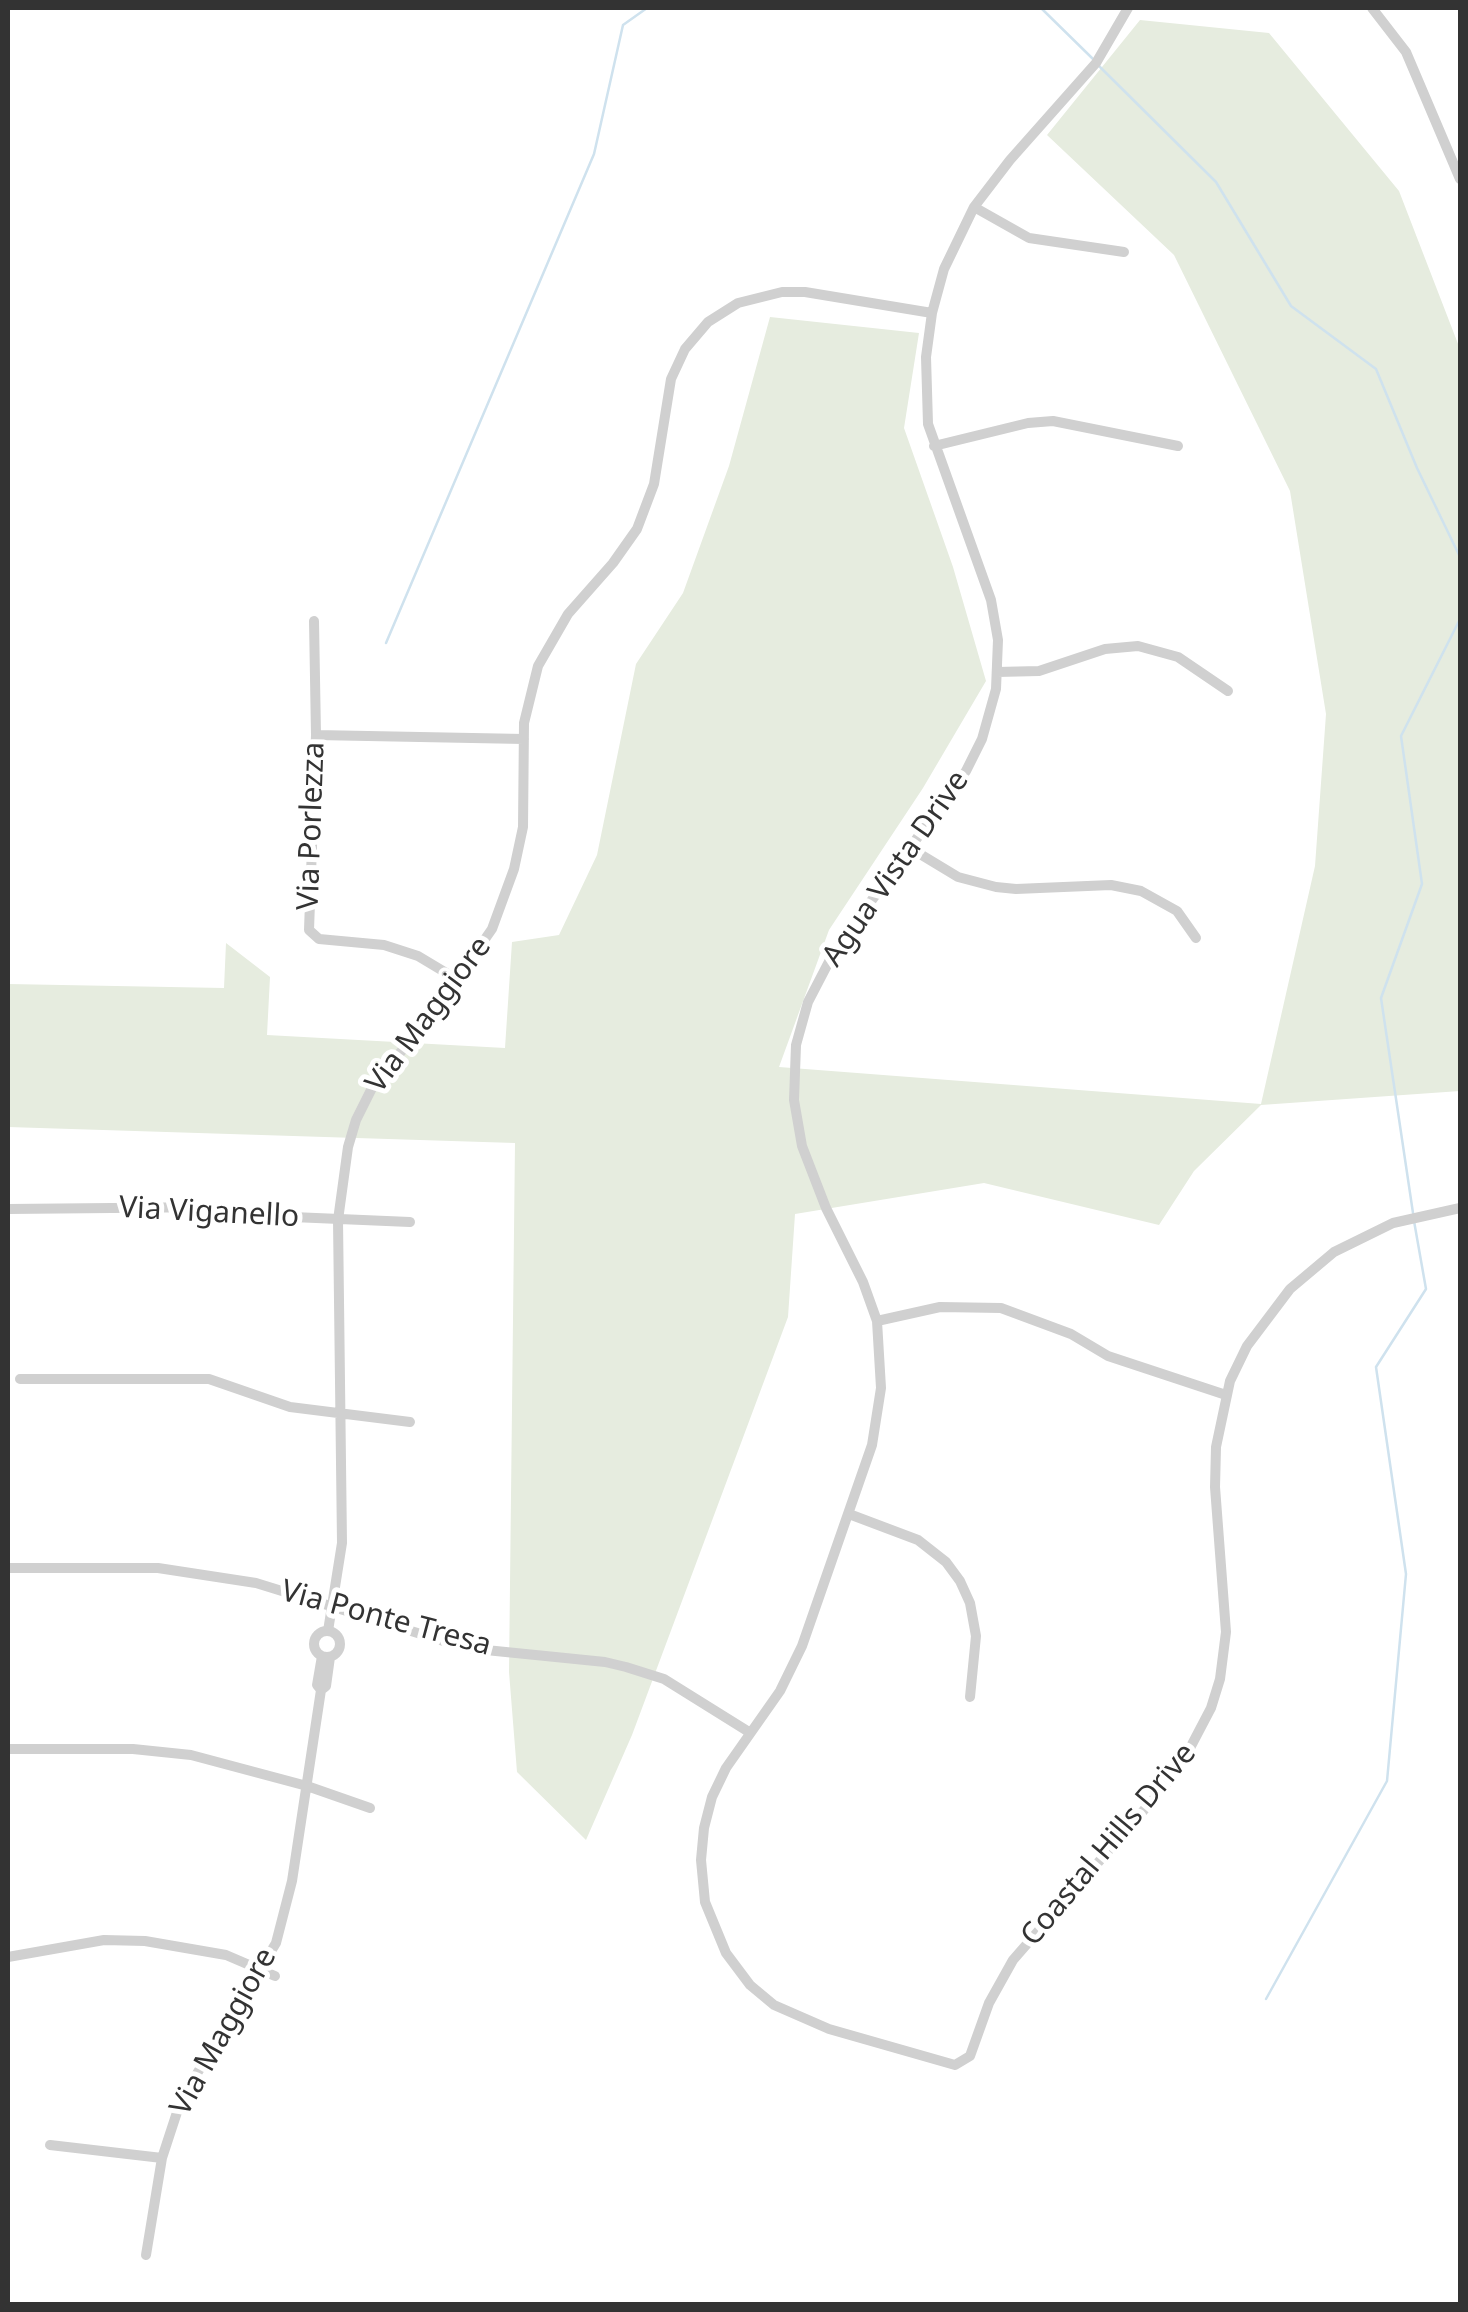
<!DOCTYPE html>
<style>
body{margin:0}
#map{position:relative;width:1468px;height:2312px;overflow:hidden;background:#fff;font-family:"Noto Sans",sans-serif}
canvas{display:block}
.frame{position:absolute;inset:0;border:10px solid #333;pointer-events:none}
</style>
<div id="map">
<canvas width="1468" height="2312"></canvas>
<div class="frame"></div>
</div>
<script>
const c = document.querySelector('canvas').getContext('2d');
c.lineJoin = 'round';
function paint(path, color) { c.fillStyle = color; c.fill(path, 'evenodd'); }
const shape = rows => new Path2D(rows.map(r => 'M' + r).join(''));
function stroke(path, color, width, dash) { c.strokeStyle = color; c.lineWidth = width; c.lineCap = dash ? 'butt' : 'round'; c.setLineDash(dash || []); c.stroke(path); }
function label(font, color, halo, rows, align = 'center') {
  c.font = font + ' "Noto Sans",sans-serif'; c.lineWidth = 10; c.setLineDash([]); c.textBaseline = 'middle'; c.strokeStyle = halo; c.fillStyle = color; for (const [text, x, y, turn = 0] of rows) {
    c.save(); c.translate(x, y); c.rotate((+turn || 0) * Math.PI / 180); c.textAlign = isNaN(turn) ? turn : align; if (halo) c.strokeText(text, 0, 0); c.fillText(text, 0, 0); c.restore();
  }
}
paint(shape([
 [1140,20,1269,33,1399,191,1460,349,1460,1091,1261,1105,1194,1171,1159,1225,984,1183,795,1214,788,1317,632,1735,586,1840,517,1772,509,1672,515,1143,8,1127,8,984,224,988,226,943,270,977,267,1035,505,1048,512,942,559,935,597,855,636,664,683,593,729,466,770,317,919,333,904,428,953,567,986,681,923,788,829,930,779,1067,1261,1104,1315,866,1326,714,1290,491,1174,255,1047,135]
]), '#e6ecdf');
stroke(shape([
 [1041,8,1093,59],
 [1098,65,1216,182,1291,306,1376,369,1417,468,1460,557],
 [386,643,594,154,623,25,647,8],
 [1413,1213,1381,998,1422,884,1401,736,1460,619],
 [1266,1999,1387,1781,1406,1574,1376,1367,1426,1289,1414,1221]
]), '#cfe2ee', 2.5);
stroke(shape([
 [1128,8,1096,63,1010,160,974,207,944,269,932,313,926,357,928,424,991,600,998,640,996,689,982,739,966,771,834,952,808,1002,796,1045,794,1100,802,1146,826,1208,863,1282,877,1321,881,1388,872,1445,802,1646,780,1691,726,1768,712,1797,704,1828,701,1860,705,1902,726,1953,750,1985,774,2005,829,2029,955,2065,970,2056,989,2003,1013,1960,1178,1771,1211,1708,1220,1679,1226,1632,1215,1487,1216,1447,1230,1381,1247,1346,1290,1289,1334,1252,1393,1223,1460,1208],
 [1372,8,1406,52,1460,179],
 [974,207,1029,238,1124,252],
 [934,446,1028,423,1053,421,1178,446],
 [314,621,316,735,309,930,319,939,384,945,418,956,458,980],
 [997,672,1039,671,1105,649,1138,646,1178,657,1228,691],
 [316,735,524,739],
 [910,848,958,877,996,887,1016,889,1111,885,1141,891,1177,911,1196,938],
 [8,1209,216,1207,269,1216,410,1222],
 [877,1321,940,1307,1001,1308,1071,1334,1108,1356,1226,1395],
 [20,1379,209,1379,290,1407,410,1422],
 [849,1514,918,1540,946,1562,960,1581,970,1603,976,1636,970,1697],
 [8,1568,158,1568,256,1583,466,1648,605,1662,626,1667,664,1679,749,1732],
 '314 1644a13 13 0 1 1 26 0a13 13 0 1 1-26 0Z',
 [328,1631,342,1543,338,1220,348,1147,356,1120,375,1082,430,1018,492,929,514,869,523,827,524,723,538,666,568,614,613,563,637,529,654,484,671,379,685,349,708,322,738,303,782,292,805,292,932,313],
 [322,1656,317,1685,321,1690,326,1686,330,1657],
 [8,1749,133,1749,191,1755,307,1786,370,1808],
 [8,1957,104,1940,145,1941,226,1955,275,1976],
 [50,2145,162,2158],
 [146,2255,162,2158,181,2100,276,1943,292,1881,321,1690]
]), '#d0d0d0', 10);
label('30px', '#333', '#fff', [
 ["Via Porlezza",312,826,-88],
 ["Agua Vista Drive",896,869,-55],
 ["Via Maggiore",429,1015,-53],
 ["Via Viganello",209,1213,3],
 ["Via Ponte Tresa",386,1619,15],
 ["Coastal Hills Drive",1109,1845,-50],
 ["Via Maggiore",224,2032,-61]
]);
</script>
